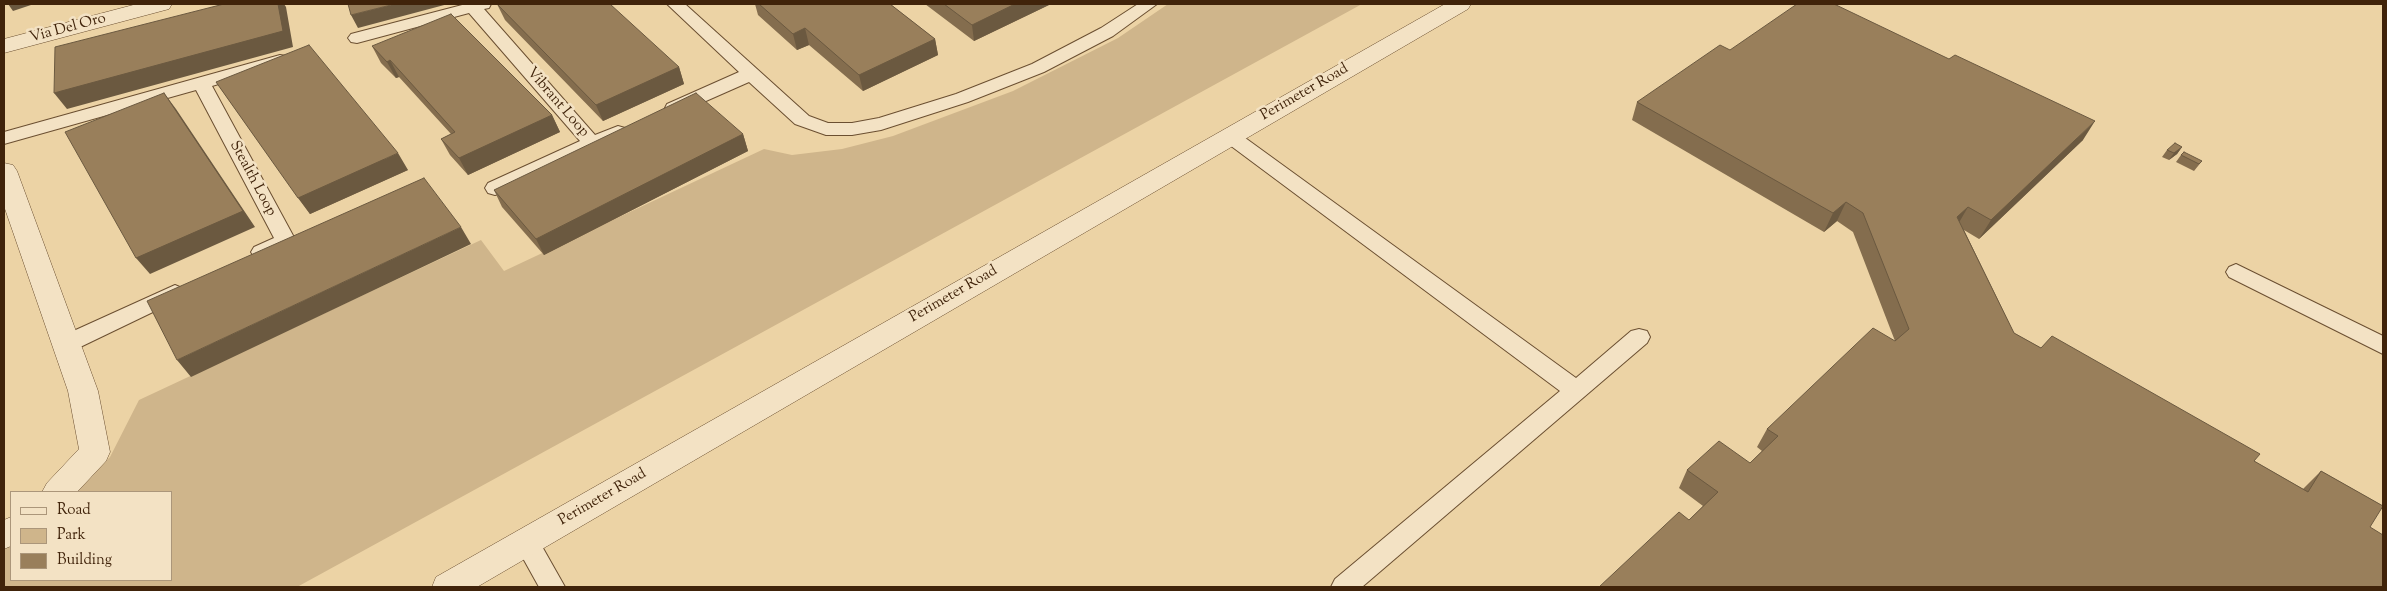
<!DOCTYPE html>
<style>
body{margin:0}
#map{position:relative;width:2387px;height:591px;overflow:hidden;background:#ecd3a5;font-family:"Sorts Mill Goudy",serif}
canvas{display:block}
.frame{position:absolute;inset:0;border:5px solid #40230a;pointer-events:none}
.legend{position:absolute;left:10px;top:491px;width:162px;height:90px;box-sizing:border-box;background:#f3e2c4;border:1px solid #ab967a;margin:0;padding:6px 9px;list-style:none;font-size:15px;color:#40230a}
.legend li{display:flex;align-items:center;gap:10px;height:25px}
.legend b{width:25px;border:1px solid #ab967a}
</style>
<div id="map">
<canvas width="2387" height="591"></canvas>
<div class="frame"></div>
<ul class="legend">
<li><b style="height:6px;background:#f3e2c4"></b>Road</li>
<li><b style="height:14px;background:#cfb58b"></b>Park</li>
<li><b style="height:14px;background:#997f5b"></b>Building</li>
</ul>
</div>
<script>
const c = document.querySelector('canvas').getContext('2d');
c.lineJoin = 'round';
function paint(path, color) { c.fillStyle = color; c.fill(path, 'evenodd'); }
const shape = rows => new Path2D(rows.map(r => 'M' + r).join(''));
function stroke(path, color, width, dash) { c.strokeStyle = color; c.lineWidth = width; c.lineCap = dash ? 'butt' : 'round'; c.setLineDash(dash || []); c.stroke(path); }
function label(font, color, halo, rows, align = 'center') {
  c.font = font + ' "Sorts Mill Goudy",serif'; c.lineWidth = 5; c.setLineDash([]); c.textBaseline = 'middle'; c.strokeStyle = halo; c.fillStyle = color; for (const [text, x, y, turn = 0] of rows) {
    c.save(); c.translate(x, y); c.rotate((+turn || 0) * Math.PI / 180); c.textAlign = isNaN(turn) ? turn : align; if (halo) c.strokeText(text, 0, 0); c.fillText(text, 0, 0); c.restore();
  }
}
paint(shape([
 [1168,4,1362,4,297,587,4,587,4,550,11,545,11,580,171,580,171,492,76,492,110,457,139,400,481,240,504,271,764,149,792,155,842,149,893,136,1013,91,1118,38]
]), '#cfb58b');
const service = shape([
 [466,4,491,4,489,8,484,9,595,135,618,126,625,128,627,132,625,136,502,193,495,195,488,193,485,188,488,183,580,141,469,13,357,43,351,42,348,38,351,34,466,4],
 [667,4,685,4,809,116,828,123,852,123,879,118,956,94,1032,64,1101,28,1138,4,1157,4,1113,36,1044,72,968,102,881,130,852,135,826,135,795,124,749,82,681,112,674,114,667,112,665,108,667,104,739,72,667,4],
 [280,55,286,56,289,60,286,64,212,86,296,241,293,246,268,257,261,259,254,257,251,252,254,247,274,238,196,90,4,144,4,132,280,55],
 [1230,130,1237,132,1576,378,1631,331,1639,329,1647,331,1650,337,1647,343,1362,587,1331,587,1335,579,1560,391,1223,140,1221,136,1223,132,1230,130],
 [2236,264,2383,336,2383,354,2229,277,2226,272,2229,267,2236,264],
 [175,285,182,288,186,293,182,298,74,350,66,352,58,350,55,344,58,338,175,285],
 [526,531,535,534,565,587,539,587,514,542,517,534,526,531]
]);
const minor = shape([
 [137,4,172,4,169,9,4,53,4,39,137,4],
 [4,163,13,165,17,171,98,391,110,452,106,461,77,492,42,492,47,483,79,449,68,391,4,206,4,163],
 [11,517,11,546,4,549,4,520,11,517]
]);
const tertiary = shape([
 [1445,4,1471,4,1468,9,477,587,432,587,436,577,1445,4]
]);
stroke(service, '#6b4f31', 2);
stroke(minor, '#6b4f31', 1);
stroke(tertiary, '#6b4f31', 1);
paint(service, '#f3e2c4');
paint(minor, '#f3e2c4');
paint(tertiary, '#f3e2c4');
paint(shape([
 [497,4,679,67,684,84,603,121,505,20],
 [755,4,890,4,935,39,938,55,863,91,809,45,797,50,758,15],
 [925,4,1051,4,974,41],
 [372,46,552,115,560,132,468,175,450,155,441,139,451,134,399,77,396,78,381,63],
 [1730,50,2083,140,1979,239,1964,230,2014,333,2041,348,2254,461,2303,489,2321,471,2383,506,1689,520,1703,506,1679,488,1687,470,1750,463,1762,451,1757,447,1767,429,1895,341,1853,232,1837,221,1824,232,1632,120,1637,102],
 [216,82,408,170,310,214],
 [743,134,748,151,544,255,502,207,494,190],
 [2182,147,2177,154,2169,160,2162,157,2167,150],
 [2181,155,2202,161,2194,171,2176,162]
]), '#846d4e');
paint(shape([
 [8,4,34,4,13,11],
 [278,4,284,4,286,7,293,47,67,109,54,93],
 [395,4,448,4,358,28,351,15],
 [1015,4,1051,4,974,41,972,25],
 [805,28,809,45,797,50,793,34],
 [935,39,938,55,863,91,859,75],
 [390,60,399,77,396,78,387,62],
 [679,67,684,84,603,121,596,105],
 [164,93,176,109,255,227,150,274,136,258],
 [552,115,560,132,468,175,459,158],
 [2095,121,2083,140,1979,239,1991,220],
 [743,134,748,151,544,255,536,239],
 [2182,147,2177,154,2169,160,2174,153],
 [398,153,408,170,310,214,298,198],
 [1846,202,1837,221,1824,232,1833,213],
 [1968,207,1957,226,1957,217],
 [461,227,471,244,191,377,177,360]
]), '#6b5940');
const building = shape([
 [224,4,278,4,283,31,54,93,55,47,224,4],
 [348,4,395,4,351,15,348,4],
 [497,4,610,4,679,67,596,105,497,4],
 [759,4,890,4,935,39,859,75,805,28,793,34,759,4],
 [944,4,1015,4,972,25,944,4],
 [1797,4,1834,4,1949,59,1955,55,2095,121,1991,220,1968,207,1957,217,2014,333,2041,348,2052,336,2260,454,2254,461,2308,492,2321,471,2383,506,2370,527,2383,535,2383,587,1599,587,1679,512,1689,520,1718,492,1687,470,1719,441,1750,463,1778,436,1767,429,1873,328,1895,341,1909,329,1863,213,1846,202,1833,213,1637,102,1720,45,1730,50,1797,4],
 [451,14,552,115,459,158,441,139,455,132,390,60,387,62,372,46,451,14],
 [309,45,398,153,298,198,216,82,309,45],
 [164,93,243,211,136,258,65,132,164,93],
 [696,93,743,134,536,239,494,190,696,93],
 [2175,143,2182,147,2174,153,2167,150,2175,143],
 [2184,152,2202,161,2199,164,2181,155,2184,152],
 [424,178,461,227,177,360,147,301,424,178]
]);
paint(building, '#997f5b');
stroke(building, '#6b5940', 1);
label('15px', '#40230a', '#f3e2c4', [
 ["Via Del Oro",68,29,-15],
 ["Perimeter Road",1305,93,-30],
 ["Vibrant Loop",557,103,49],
 ["Stealth Loop",252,179,62],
 ["Perimeter Road",954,295,-30],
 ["Perimeter Road",603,498,-30]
]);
</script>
